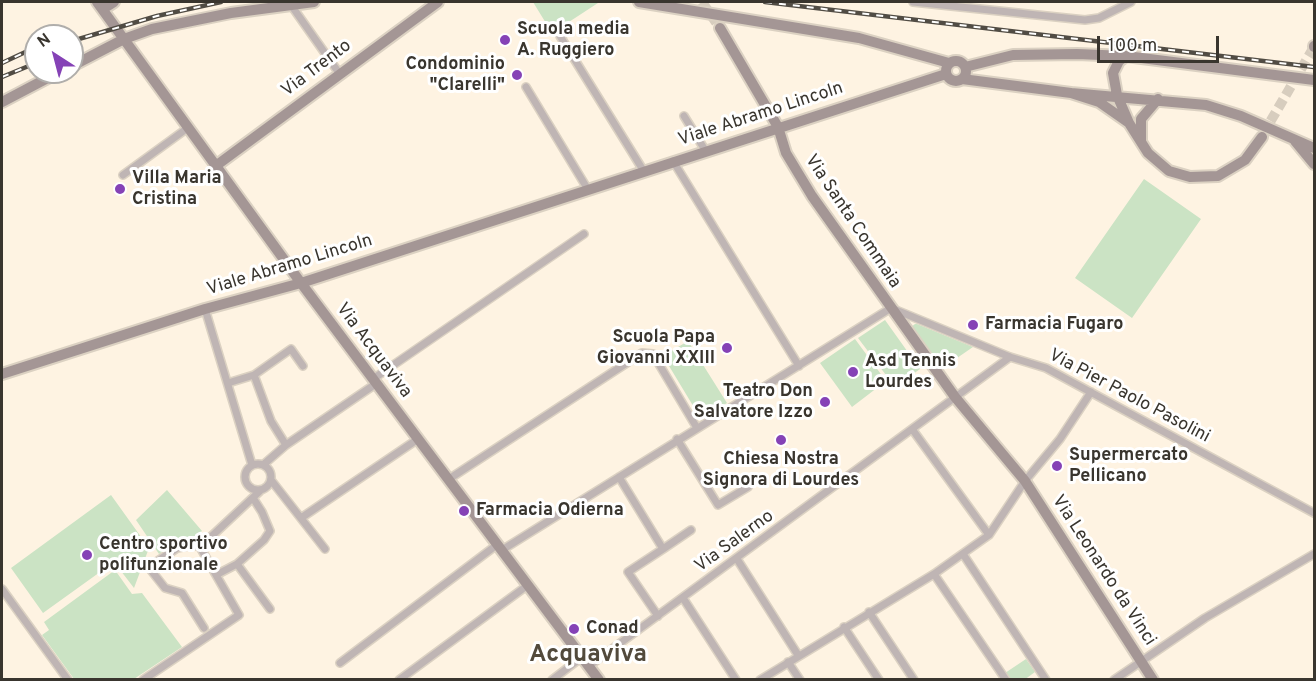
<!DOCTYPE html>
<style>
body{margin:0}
#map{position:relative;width:1316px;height:681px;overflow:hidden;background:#fef3e2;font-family:Overpass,sans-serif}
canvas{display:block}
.frame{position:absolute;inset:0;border:3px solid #39352e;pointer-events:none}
.north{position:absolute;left:24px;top:24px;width:60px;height:60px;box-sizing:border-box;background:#fff;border:2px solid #b0aeab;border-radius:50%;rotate:324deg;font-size:16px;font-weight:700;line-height:24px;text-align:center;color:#39352e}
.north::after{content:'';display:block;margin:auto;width:21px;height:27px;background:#8542b6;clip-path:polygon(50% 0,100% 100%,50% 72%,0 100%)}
.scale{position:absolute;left:1097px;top:36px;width:122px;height:27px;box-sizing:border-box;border:3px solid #39352e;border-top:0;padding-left:8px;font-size:18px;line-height:21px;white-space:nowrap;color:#39352e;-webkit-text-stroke:4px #fff;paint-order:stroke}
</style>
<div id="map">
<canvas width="1316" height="681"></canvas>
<div class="frame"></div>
<div class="north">N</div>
<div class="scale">100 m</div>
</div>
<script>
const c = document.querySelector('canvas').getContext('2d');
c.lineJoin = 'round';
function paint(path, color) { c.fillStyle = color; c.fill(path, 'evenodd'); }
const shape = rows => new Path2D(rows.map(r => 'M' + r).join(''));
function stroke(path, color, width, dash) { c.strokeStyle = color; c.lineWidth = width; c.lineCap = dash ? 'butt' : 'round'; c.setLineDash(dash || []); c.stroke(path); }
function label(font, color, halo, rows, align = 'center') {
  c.font = font + ' Overpass,sans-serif'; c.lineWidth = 6; c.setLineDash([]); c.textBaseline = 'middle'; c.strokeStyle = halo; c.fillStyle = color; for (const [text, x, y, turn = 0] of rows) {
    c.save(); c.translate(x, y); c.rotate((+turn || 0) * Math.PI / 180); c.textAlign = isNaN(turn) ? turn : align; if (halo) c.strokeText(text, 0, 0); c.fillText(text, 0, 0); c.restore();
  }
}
paint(shape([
 [533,2,550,2,598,3,552,33],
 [1144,179,1201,219,1132,318,1075,278],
 [885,320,920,369,895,387,858,338],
 [915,324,917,324,973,347,941,369,911,327],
 [855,339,886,381,852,407,820,363],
 [688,341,727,403,701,419,663,356],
 [167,490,202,531,190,540,177,541,159,554,136,520],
 [111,495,149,548,134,588,114,562,43,613,11,568],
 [115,570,132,594,142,593,182,647,134,679,74,679,42,635,49,630,44,622],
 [1026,659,1035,672,1024,680,1009,679,1005,673]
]), '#cbe3c4');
stroke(shape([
 [702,2,720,28],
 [1263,134,1314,47]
]), '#d7cdbe', 10, [10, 5]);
const street = shape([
 [913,2,1085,20,1099,18,1131,2],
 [291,5,339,73],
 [569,30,560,36,643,170],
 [526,87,587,188],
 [684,116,705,150],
 [673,161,799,366],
 [123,175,189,127],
 [205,309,252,465],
 [254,375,291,349,303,366],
 [373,379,584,234],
 [228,383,254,375,271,421,286,445],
 [912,429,989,535],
 [677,439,718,505,748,487],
 '245 477a13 13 0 1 1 26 0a13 13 0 1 1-26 0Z',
 [263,465,286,445,377,383],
 [619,477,663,549,628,572,658,616],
 [449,479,642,353,653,354,697,428],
 [271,480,325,549],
 [301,518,418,439],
 [200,547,193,545,177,548,152,565,150,569,165,588,182,593,204,628],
 [663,549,691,530],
 [502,550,891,308,1010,357,1046,368,1314,513],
 [963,554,1046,680],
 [737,559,798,655],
 [237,564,264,540,270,531,262,512,253,498],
 [934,574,1006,680],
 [216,575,237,564,270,609],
 [2,589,68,680],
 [683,598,736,680],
 [869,612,914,680],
 [844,627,879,680],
 [788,662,800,680],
 [340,663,498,544],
 [589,666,1010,357],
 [143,680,239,615,200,547,260,491],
 [399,680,528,585],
 [552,680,582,657],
 [760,680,934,574,989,535,1025,481,1060,439,1091,392],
 [1114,680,1205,618,1314,554]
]);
const secondary = shape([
 [97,2,301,283,599,680],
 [639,2,859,38,949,63],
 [103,9,114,2],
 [720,28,778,127,786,153,812,196,955,397,1025,481,1153,680],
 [1314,47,1314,46],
 [1126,56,1119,61,1113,73,1117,95,1129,123,1148,153,1169,171,1190,177,1218,176,1245,160,1262,137],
 '946 71a10 10 0 1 1 20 0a10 10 0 1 1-20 0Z',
 [72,66,124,39,152,29,231,13,314,2],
 [965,67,1013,55,1077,54,1126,56,1314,80],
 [962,79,1071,93,1099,102,1129,123],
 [1071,93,1206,105,1241,116,1314,148],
 [2,102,59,72],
 [1141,140,1141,119,1158,99],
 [1295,141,1314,164],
 [217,165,438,2],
 [2,374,205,309,301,283,946,74]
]);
stroke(street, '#dbd1c2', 10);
stroke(secondary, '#dbd1c2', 14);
stroke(street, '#bfb5b4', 7);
stroke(secondary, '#a49695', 10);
const rail = shape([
 [765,2,1314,67],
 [72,41,157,16,221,2],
 [2,63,36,47],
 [2,77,36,63]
]);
stroke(rail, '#514c44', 4.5);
stroke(rail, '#fff', 2, [7]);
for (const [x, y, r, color] of [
 [505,40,6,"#8542b6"],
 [517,75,6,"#8542b6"],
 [120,189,6,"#8542b6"],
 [973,325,6,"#8542b6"],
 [727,348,6,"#8542b6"],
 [853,372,6,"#8542b6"],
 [825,402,6,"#8542b6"],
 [781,440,6,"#8542b6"],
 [1057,466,6,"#8542b6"],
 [464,511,6,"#8542b6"],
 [87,555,6,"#8542b6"],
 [574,629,6,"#8542b6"]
]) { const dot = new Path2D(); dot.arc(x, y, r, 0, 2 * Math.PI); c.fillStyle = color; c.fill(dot); stroke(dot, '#fff', 2); }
label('bold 18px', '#39352e', '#fff', [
 ["Scuola media",517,30],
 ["A. Ruggiero",517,51],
 ["Condominio",505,65,"right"],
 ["\"Clarelli\"",505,86,"right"],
 ["Villa Maria",132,179],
 ["Cristina",132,200],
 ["Farmacia Fugaro",985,325],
 ["Scuola Papa",715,338,"right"],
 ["Giovanni XXIII",715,359,"right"],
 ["Asd Tennis",865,362],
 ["Lourdes",865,383],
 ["Teatro Don",813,392,"right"],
 ["Salvatore Izzo",813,413,"right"],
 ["Supermercato",1069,456],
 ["Pellicano",1069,477],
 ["Chiesa Nostra",781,460,"center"],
 ["Signora di Lourdes",781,481,"center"],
 ["Farmacia Odierna",476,511],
 ["Centro sportivo",99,545],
 ["polifunzionale",99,566],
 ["Conad",586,629]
], 'left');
label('18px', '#39352e', '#fff', [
 ["Via Trento",317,69,-37],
 ["Viale Abramo Lincoln",761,115,-18],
 ["Via Santa Commaia",852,222,56],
 ["Viale Abramo Lincoln",290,266,-17],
 ["Via Acquaviva",373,351,53],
 ["Via Pier Paolo Pasolini",1129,397,28],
 ["Via Salerno",735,542,-36],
 ["Via Leonardo da Vinci",1103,571,57]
]);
label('bold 24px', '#524a3c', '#fff', [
 ["Acquaviva",588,656]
]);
</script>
